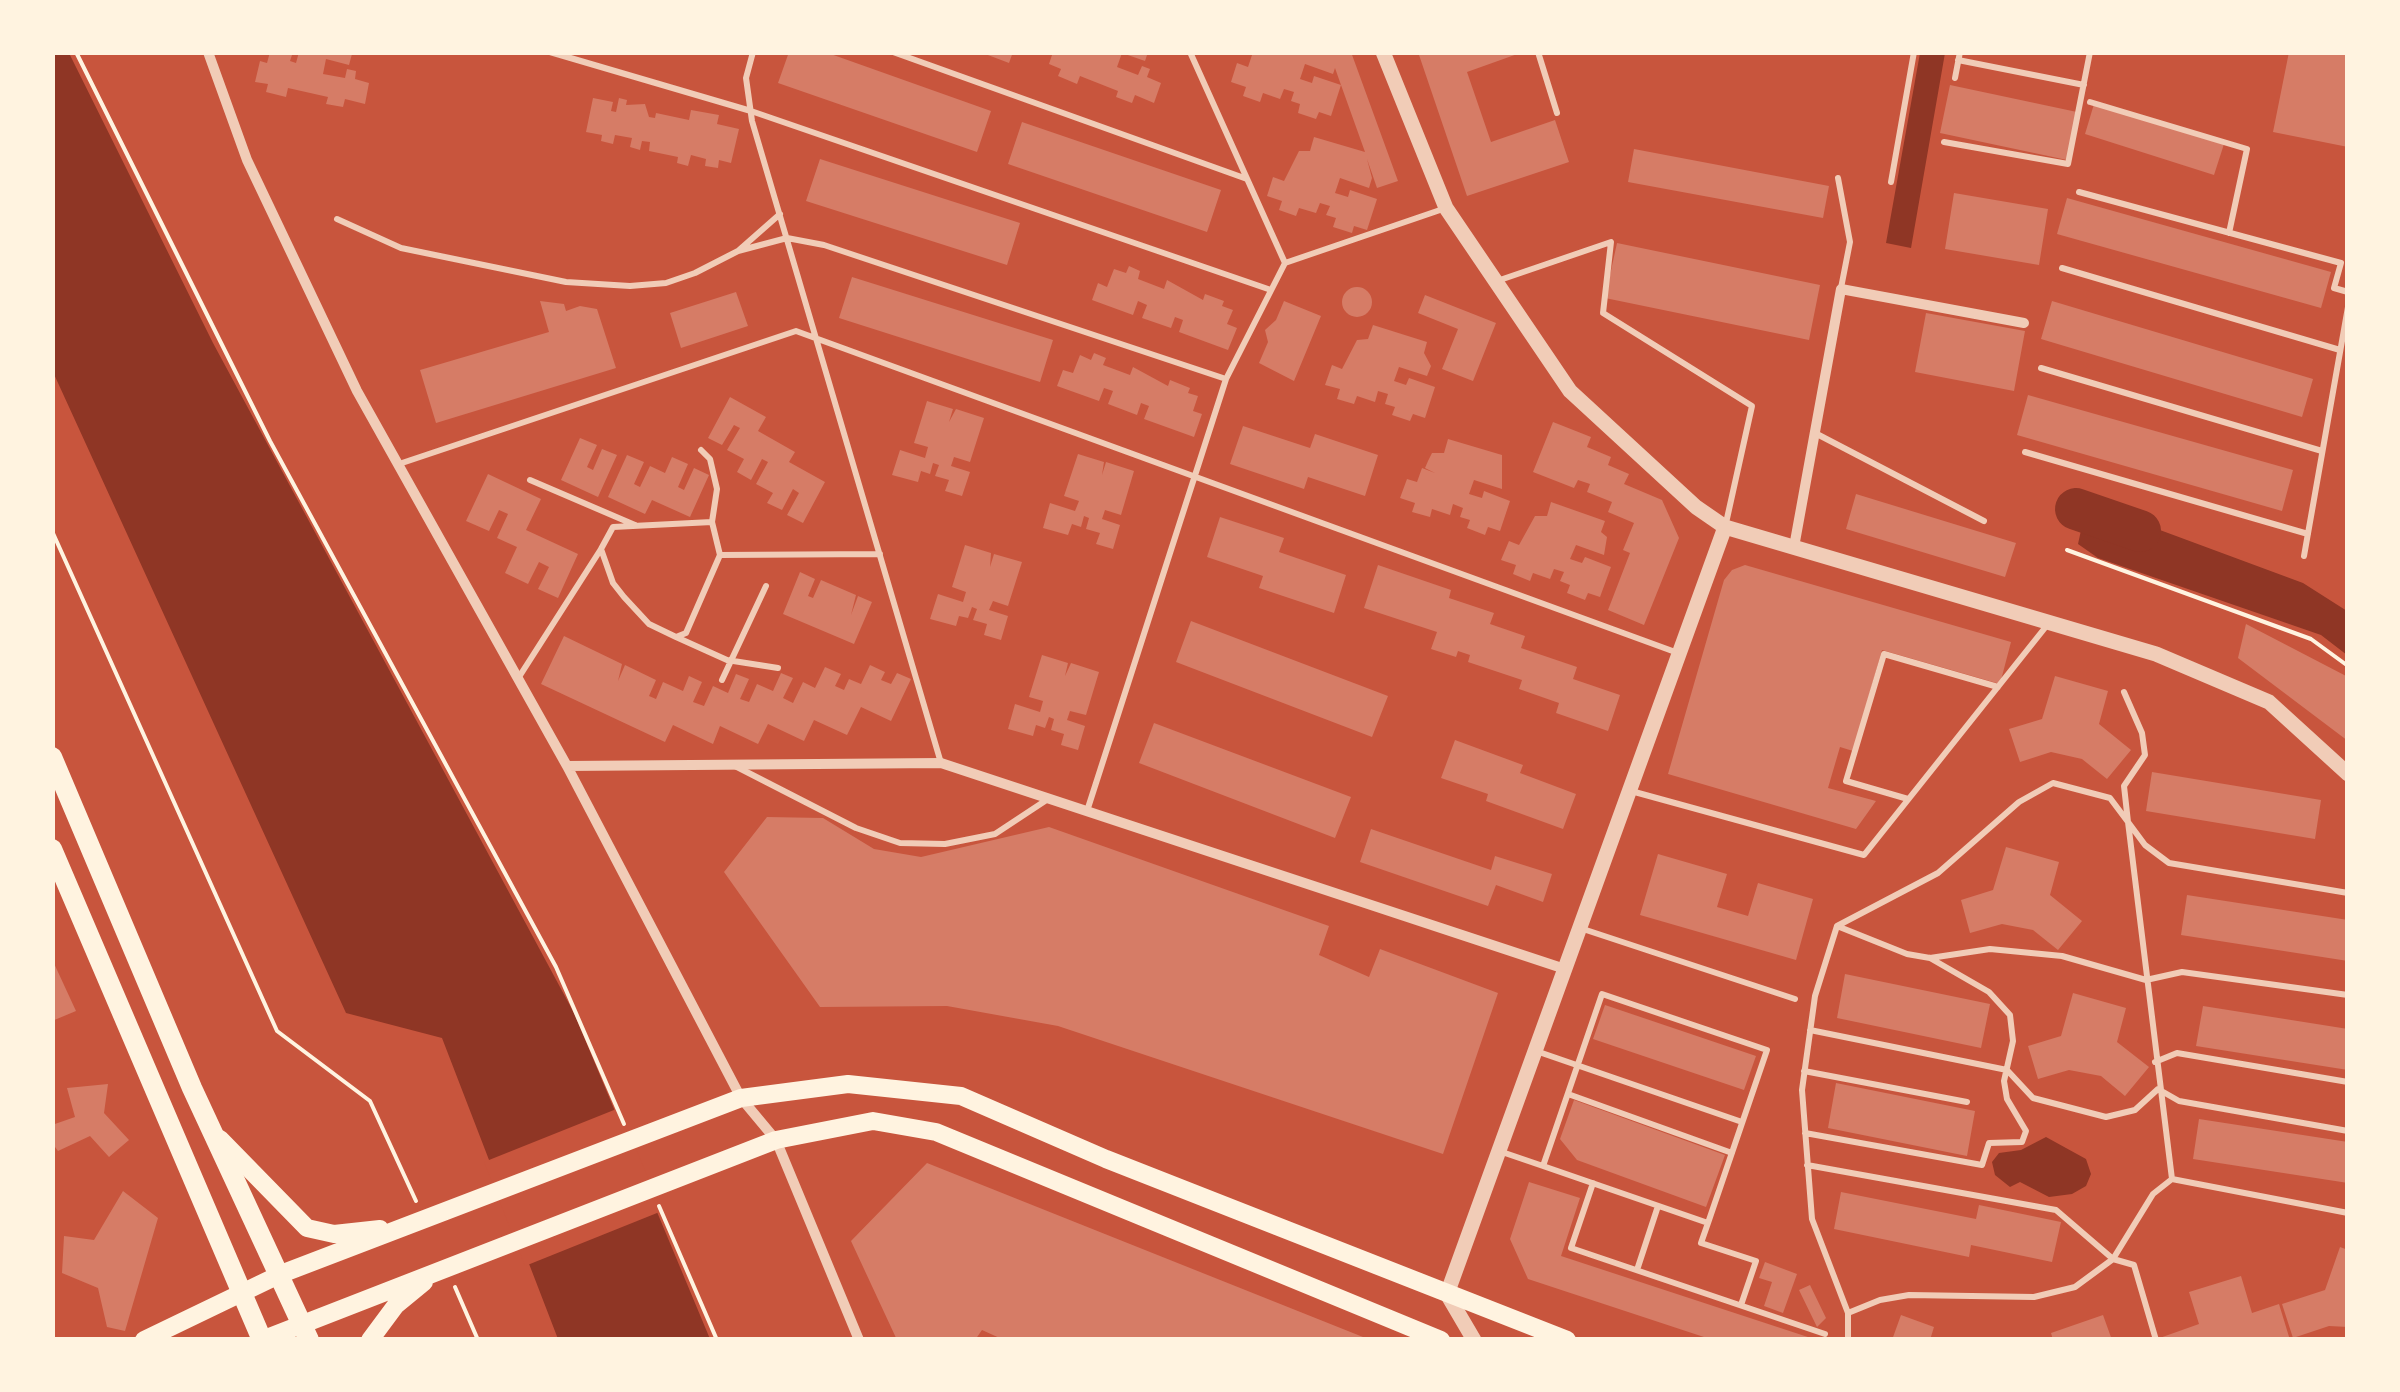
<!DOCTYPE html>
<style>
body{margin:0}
#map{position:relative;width:2400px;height:1392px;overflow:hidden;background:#c8553d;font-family:Barlow,sans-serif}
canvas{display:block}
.frame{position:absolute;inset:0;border:55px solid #fff3e0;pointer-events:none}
</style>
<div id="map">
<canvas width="2400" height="1392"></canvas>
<div class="frame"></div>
</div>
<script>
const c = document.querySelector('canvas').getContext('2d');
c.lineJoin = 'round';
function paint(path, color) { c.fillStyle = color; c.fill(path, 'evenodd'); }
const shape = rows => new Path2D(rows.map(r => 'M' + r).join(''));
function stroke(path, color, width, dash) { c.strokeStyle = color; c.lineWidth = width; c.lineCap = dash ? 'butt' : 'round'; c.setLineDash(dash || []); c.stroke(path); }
paint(shape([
 [52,53,69,53,213,343,574,1013,710,1339,558,1339,442,1038,346,1013,53,372],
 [1920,53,1945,53,1911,248,1886,243],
 [2087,503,2303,583,2347,611,2347,655,2321,635,2098,558,2078,544],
 [2046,1137,2086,1159,2091,1174,2086,1186,2072,1194,2049,1197,2020,1182,2010,1187,1995,1175,1992,1162,1999,1153,2021,1150]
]), '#8f3625');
paint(shape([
 [619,1108,662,1211,525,1266,484,1162]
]), '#c8553d');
stroke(shape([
 [2076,509,2140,531]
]), '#8f3625', 42);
paint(shape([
 [270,52,292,55,290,61,296,63,299,52,352,54,349,65,326,59,323,74,345,78,347,69,356,71,355,79,369,83,365,104,345,99,343,107,326,104,328,97,288,88,286,97,266,92,268,84,255,82,260,61,267,63],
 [789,52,825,52,991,111,977,152,778,83],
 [980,52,1013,52,1009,63],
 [1053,52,1148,52,1145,61,1122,53,1117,67,1138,75,1142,66,1150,69,1147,77,1161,83,1154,103,1135,95,1132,103,1116,97,1118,91,1080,76,1077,84,1058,76,1061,69,1049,64],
 [1253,52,1351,52,1398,181,1377,188,1367,159,1372,178,1369,188,1340,178,1335,193,1348,197,1350,190,1377,199,1367,230,1354,226,1352,233,1333,227,1336,218,1326,215,1330,206,1320,203,1316,213,1299,208,1296,216,1279,210,1282,201,1267,196,1273,177,1284,181,1299,151,1310,151,1314,137,1365,152,1341,85,1331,116,1319,112,1316,119,1298,113,1300,104,1291,101,1294,92,1284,89,1280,99,1263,93,1260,102,1243,96,1246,87,1231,82,1237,63,1248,67],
 [1305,64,1333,74,1335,68,1341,85,1314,76,1312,83,1300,79],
 [1418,52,1523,52,1467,72,1491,142,1555,120,1569,162,1467,196],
 [2289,52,2348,52,2348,147,2273,132],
 [1950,85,2077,112,2067,160,1940,133],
 [593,98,613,102,611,111,616,112,619,98,627,100,626,105,645,104,649,117,655,118,656,113,689,120,691,110,719,115,717,124,739,129,731,163,719,160,718,168,705,166,706,159,691,155,688,166,677,163,678,157,649,151,650,142,642,141,640,150,630,147,632,138,615,135,613,144,601,141,602,135,586,132],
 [2094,104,2224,144,2214,175,2085,134],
 [1022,122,1221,190,1207,232,1008,164],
 [1634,149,1829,186,1823,218,1628,182],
 [820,159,1020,223,1007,265,806,201],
 [1954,193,2048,209,2039,265,1945,249],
 [2067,198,2331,272,2321,308,2057,234],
 [1617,243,1820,285,1809,340,1605,298],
 [1129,266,1140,271,1138,279,1164,289,1167,280,1203,300,1205,294,1224,301,1222,306,1233,310,1227,324,1237,328,1228,350,1179,332,1183,320,1175,317,1171,328,1142,318,1147,305,1138,301,1133,315,1092,300,1098,283,1107,287,1114,269,1126,273],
 [852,277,1053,340,1040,382,839,318],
 '1342 302a15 15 0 1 1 30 0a15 15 0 1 1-30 0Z',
 [736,292,748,326,681,348,670,313],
 [1425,295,1496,323,1473,381,1442,369,1458,329,1418,313],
 [540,301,564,304,566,311,580,306,597,309,616,368,436,423,420,370,549,332],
 [1284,301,1321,316,1294,381,1259,363,1268,342,1265,330,1276,320],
 [2052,301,2313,379,2302,417,2041,339],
 [1926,313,2025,331,2014,391,1915,372],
 [1373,325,1427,342,1424,353,1431,366,1427,376,1399,367,1394,381,1406,385,1409,378,1435,387,1425,418,1413,414,1410,421,1392,415,1395,407,1385,404,1388,394,1378,391,1375,402,1357,396,1354,404,1337,399,1340,389,1325,385,1332,365,1342,369,1357,340,1368,339],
 [1094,353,1106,358,1103,365,1130,375,1133,367,1168,386,1170,380,1190,388,1188,393,1198,396,1193,411,1202,414,1194,437,1144,419,1149,406,1141,403,1137,415,1108,404,1113,391,1104,388,1099,401,1057,386,1063,370,1073,373,1080,355,1091,360],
 [2028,395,2293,470,2282,511,2017,435],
 [730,397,766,417,758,431,795,452,789,462,825,482,803,523,787,515,799,493,793,489,782,510,767,503,773,493,756,484,768,462,762,459,751,480,737,472,744,459,727,450,740,428,734,425,722,445,708,438],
 [927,401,953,409,949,422,956,409,984,418,970,462,954,457,951,466,970,472,962,496,945,491,949,480,935,476,939,465,933,463,930,474,921,471,918,482,892,475,900,450,925,458,928,447,914,443],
 [1553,422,1591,437,1587,447,1611,457,1608,465,1629,474,1624,484,1662,500,1679,538,1644,625,1608,610,1630,553,1623,550,1634,523,1608,512,1612,502,1587,492,1590,484,1578,480,1574,488,1533,472],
 [1243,426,1310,448,1315,434,1378,455,1365,496,1308,477,1304,489,1230,464],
 [580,438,597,445,587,467,593,470,602,449,617,455,598,497,561,480],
 [1448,439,1502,455,1502,489,1474,480,1469,494,1482,498,1484,491,1510,501,1500,531,1488,527,1485,535,1467,528,1470,520,1460,517,1463,508,1453,504,1450,515,1432,509,1430,517,1412,512,1415,503,1400,498,1407,479,1417,482,1422,468,1435,473,1425,468,1428,461,1432,453,1444,453],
 [1078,454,1104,462,1102,475,1106,462,1134,471,1121,515,1105,510,1102,519,1120,525,1113,549,1096,544,1100,533,1086,529,1089,518,1084,516,1081,527,1072,524,1068,535,1043,528,1050,503,1075,511,1079,501,1064,496],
 [627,455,644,462,634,484,640,487,650,466,665,473,672,457,688,464,678,487,684,490,694,468,709,475,690,517,652,500,645,514,608,497],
 [488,474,541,499,526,530,578,554,558,598,538,589,549,567,539,562,528,584,505,573,517,547,497,538,508,514,499,510,489,531,466,521],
 [1856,494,2016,543,2005,577,1846,529],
 [1551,502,1605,521,1601,532,1607,537,1604,555,1576,545,1570,559,1582,563,1585,557,1611,567,1600,597,1588,593,1585,600,1567,593,1570,585,1560,581,1564,572,1554,569,1550,579,1533,573,1530,581,1513,574,1516,565,1501,560,1509,541,1519,545,1535,516,1547,516],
 [1220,517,1284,538,1279,552,1346,575,1334,613,1259,588,1263,576,1207,557],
 [965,545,991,553,990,567,994,554,1022,562,1008,606,993,601,989,610,1008,616,1001,640,984,635,987,624,973,620,977,609,972,607,968,618,959,616,956,626,930,619,938,594,963,602,966,592,952,587],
 [1378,565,1451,590,1449,598,1494,613,1490,624,1525,636,1521,648,1577,667,1573,679,1620,695,1608,731,1556,713,1559,703,1519,689,1522,680,1468,662,1470,655,1458,651,1456,657,1431,649,1437,632,1364,608],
 [1745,565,2011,642,2000,684,1882,650,1853,751,1840,747,1828,788,1876,801,1856,829,1668,774,1724,580,1732,570],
 [800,572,815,579,808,596,813,598,821,580,856,595,851,615,858,596,872,602,854,644,783,614],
 [1191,621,1388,696,1372,737,1176,662],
 [2246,624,2348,677,2348,741,2238,658],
 [564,636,622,664,618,681,625,665,656,680,649,696,656,699,663,682,683,691,689,676,702,682,693,702,704,706,713,686,728,693,736,674,749,679,740,699,749,702,757,684,773,691,781,673,793,678,783,698,793,703,803,682,815,688,825,667,841,674,835,686,844,690,849,679,861,684,870,665,885,672,881,680,891,684,897,673,911,679,891,721,861,707,847,735,814,720,804,741,768,724,758,744,720,726,713,744,673,725,665,742,541,684],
 [1042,655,1068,663,1065,676,1071,663,1099,672,1086,715,1070,711,1067,720,1085,726,1078,750,1061,745,1064,734,1051,730,1054,719,1049,717,1045,728,1036,725,1033,736,1008,729,1015,704,1040,712,1043,701,1029,697],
 [2055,676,2108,691,2099,724,2131,750,2107,779,2082,759,2051,752,2020,762,2009,729,2042,719],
 [1154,723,1351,797,1335,838,1139,763],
 [1455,740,1523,765,1520,773,1576,794,1563,829,1486,801,1488,794,1441,778],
 [2152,772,2321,800,2315,839,2146,811],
 [767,817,823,818,874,849,921,857,1049,827,1329,926,1319,955,1369,977,1380,949,1498,993,1443,1154,1058,1026,947,1006,820,1007,724,872],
 [1371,829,1491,870,1495,856,1552,874,1543,902,1496,885,1488,906,1360,862],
 [2006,847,2059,862,2050,895,2082,921,2058,950,2033,930,2002,924,1970,933,1961,900,1993,890],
 [1658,854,1727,874,1717,907,1748,916,1758,883,1813,899,1796,960,1640,915],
 [2187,895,2348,920,2348,961,2181,935],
 [52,959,76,1011,52,1021],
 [1845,974,1990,1004,1981,1048,1837,1018],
 [2073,993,2126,1008,2117,1042,2149,1067,2125,1096,2101,1076,2069,1070,2038,1079,2028,1046,2061,1036],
 [1605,1005,1756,1056,1744,1090,1593,1039],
 [2203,1006,2348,1029,2348,1070,2196,1046],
 [1836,1083,1975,1111,1967,1156,1828,1128],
 [108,1084,104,1113,129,1140,109,1157,90,1136,58,1151,52,1143,52,1125,75,1117,67,1088],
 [1574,1100,1725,1155,1706,1207,1577,1160,1560,1139],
 [2199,1119,2348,1142,2348,1183,2193,1159],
 [927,1163,1368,1339,1368,1340,1004,1340,982,1330,975,1340,897,1340,851,1241],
 [1529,1182,1580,1198,1561,1256,1817,1340,1713,1340,1528,1279,1510,1239],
 [123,1191,158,1218,125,1331,107,1327,98,1288,62,1273,64,1236,94,1240],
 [1841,1192,1976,1219,1979,1205,2061,1222,2052,1262,1971,1245,1969,1257,1834,1229],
 [2340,1247,2348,1250,2348,1327,2329,1326,2293,1338,2282,1304,2325,1290],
 [1765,1262,1797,1274,1783,1313,1764,1306,1772,1282,1759,1278],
 [2241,1276,2252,1313,2279,1304,2290,1340,2154,1340,2199,1324,2189,1292],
 [1810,1285,1826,1318,1817,1327,1799,1290],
 [1901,1315,1934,1327,1930,1340,1892,1340],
 [2103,1315,2112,1340,2053,1340,2051,1333]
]), '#d67c66');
stroke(shape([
 [76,52,270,441,556,967,624,1124],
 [52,531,277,1031,370,1101,416,1201],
 [2067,550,2311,639,2348,666],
 [659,1206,717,1340],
 [455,1287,478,1340]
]), '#fff3e0', 4);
stroke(shape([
 [550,52,751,111,1271,290],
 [753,52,746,78,752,121,941,763],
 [893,52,1247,179],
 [1190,52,1285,263],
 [1538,52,1557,113],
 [1958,60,2084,85],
 [1955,78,1960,52],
 [2090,102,2247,149,2229,233],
 [1944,142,2068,164,2090,52],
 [1838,178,1850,242,1841,288],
 [1891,182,1914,52],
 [2079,192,2341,263,2334,288,2348,292],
 [337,219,401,248,566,282,630,286,666,283,695,273,738,251,780,214],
 [738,251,787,238,824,245,1226,379],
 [2062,268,2340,350],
 [1497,281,1611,242,1603,313,1752,406,1726,523],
 [2041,368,2322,451],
 [1815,433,1984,521],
 [701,450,710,459,717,489,712,522],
 [2025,452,2308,534],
 [399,464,796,331,1678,653],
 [530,480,635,525],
 [712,522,720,555,686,633,676,637,649,624,624,597,613,583,601,549,613,527,712,522],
 [720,555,880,554],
 [2304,556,2348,307],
 [676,637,727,660,778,668],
 [519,677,601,549],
 [722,680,766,586],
 [2124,692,2142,733,2145,755,2124,786,2128,822,2145,845,2169,863,2348,893],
 [735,766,856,828,900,843,945,844,995,834,1048,799],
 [1631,791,1864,855,2048,624],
 [1908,799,1846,781,1884,654,1998,687],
 [1087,811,1226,379,1285,263,1446,208],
 [1837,926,1907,954,1930,958,1990,949,2062,956,2146,980,2182,972,2348,995],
 [1583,929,1795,999],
 [1810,1030,2007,1070,2033,1098,2106,1117,2135,1110,2158,1089,2179,1101,2348,1131],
 [1536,1051,1742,1122],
 [2155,1062,2177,1053,2348,1082],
 [1804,1071,1967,1102],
 [1568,1094,1732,1153],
 [1805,1133,1982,1165,1989,1143,2022,1142,2026,1131,2007,1099,2004,1081,2013,1041,2010,1015,1989,992,1930,958],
 [1499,1151,1543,1166,1602,994,1767,1050,1708,1223,1543,1166],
 [1807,1165,2056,1210,2113,1259,2134,1265,2156,1340],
 [1593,1183,1571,1248,1825,1334],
 [1708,1223,1701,1243,1756,1261,1741,1305],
 [1637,1270,1658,1206],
 [1848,1313,1880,1300,1909,1295,2034,1297,2075,1287,2113,1259,2153,1194,2172,1179],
 [1848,1340,1848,1313,1812,1219,1802,1090,1815,996,1837,926,1938,873,2019,802,2053,783,2110,798,2128,822,2172,1179,2348,1213]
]), '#f1ccb7', 6);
stroke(shape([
 [208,52,247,160,357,391,567,766,741,1098,776,1140,859,1340],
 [1794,547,1841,289,2024,323],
 [567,766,941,763,1565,969]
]), '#f1ccb7', 10);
stroke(shape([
 [1383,52,1446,208,1570,391,1696,507,1725,527,2156,654,2269,702,2348,774],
 [1474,1340,1447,1294,1725,527]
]), '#f1ccb7', 15);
stroke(shape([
 [220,1139,307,1228,334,1234,380,1229],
 [144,1340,281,1274,741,1098,848,1084,961,1096,1106,1159,1567,1340],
 [262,1340,776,1140,873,1121,936,1132,1441,1340],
 [370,1340,396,1305,424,1282]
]), '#fff3e0', 18);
stroke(shape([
 [52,757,192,1088,309,1340],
 [52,849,262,1340]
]), '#fff3e0', 20);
</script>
